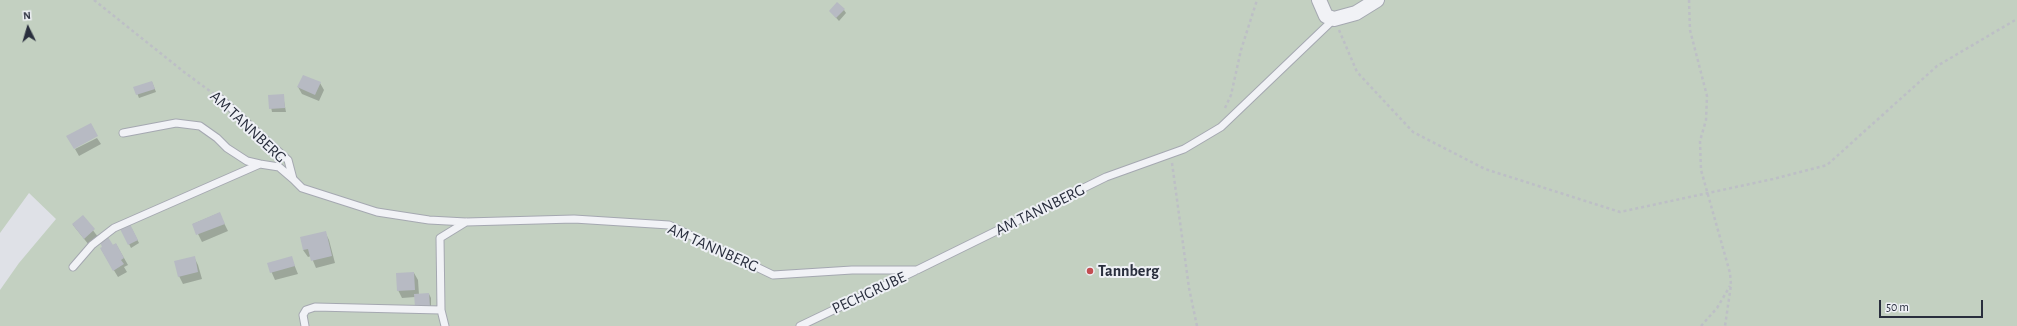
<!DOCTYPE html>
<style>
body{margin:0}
#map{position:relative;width:2017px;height:326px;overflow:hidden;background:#dfe1e7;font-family:"Alegreya Sans",sans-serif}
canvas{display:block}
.north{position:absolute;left:8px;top:8px;width:40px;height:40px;-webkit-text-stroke:3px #eef0f5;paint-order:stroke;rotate:355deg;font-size:11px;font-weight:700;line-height:16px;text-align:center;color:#292e3d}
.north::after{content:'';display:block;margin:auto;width:14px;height:18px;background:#292e3d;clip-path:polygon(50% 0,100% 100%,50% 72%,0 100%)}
.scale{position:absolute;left:1879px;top:300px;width:104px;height:18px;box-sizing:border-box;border:2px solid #292e3d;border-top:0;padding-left:5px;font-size:12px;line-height:14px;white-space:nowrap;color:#292e3d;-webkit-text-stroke:3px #eef0f5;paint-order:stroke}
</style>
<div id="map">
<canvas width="2017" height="326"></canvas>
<div class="north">N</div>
<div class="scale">50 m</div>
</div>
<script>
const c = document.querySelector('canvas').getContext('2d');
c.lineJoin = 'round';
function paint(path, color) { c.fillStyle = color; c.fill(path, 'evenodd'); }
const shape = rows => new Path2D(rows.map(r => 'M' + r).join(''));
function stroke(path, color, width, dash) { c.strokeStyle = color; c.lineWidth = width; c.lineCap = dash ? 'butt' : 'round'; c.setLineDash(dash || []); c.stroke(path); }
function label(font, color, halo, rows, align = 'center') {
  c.font = font + ' "Alegreya Sans",sans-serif'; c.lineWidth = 4; c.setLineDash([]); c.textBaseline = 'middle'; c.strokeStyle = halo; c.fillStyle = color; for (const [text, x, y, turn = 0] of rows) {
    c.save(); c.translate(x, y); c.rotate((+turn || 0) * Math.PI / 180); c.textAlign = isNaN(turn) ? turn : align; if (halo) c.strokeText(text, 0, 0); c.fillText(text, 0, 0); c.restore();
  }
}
paint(shape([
 [0,0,2017,0,2017,326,0,326,0,290,19,263,56,219,29,193,0,233]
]), '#c3d0c1');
paint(shape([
 [844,10,846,13,839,21,830,11],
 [152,82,156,92,139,98,135,88],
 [320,83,324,90,319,101,302,94,298,87],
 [269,96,283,96,286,112,272,112],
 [97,138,101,144,79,156,75,149],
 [219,213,228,231,202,242,193,224],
 [83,217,98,237,89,245,73,225],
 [132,229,139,243,131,248,129,244],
 [325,232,329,240,335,263,316,268,311,256,308,257,303,250],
 [116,244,128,265,124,267,127,272,118,277,101,249],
 [194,257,198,265,202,279,183,284,179,276],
 [291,257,298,274,275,280,268,264],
 [414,273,418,280,419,295,429,294,431,298,431,310,415,297,402,298,398,290]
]), '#0003');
paint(shape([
 [837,2,845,9,836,18,829,11],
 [303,75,321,82,315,95,297,87],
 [152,81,155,89,136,95,133,87],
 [284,94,285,108,269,109,268,95],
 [91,123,98,136,74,149,66,136],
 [220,212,225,224,196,235,192,224],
 [83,215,95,229,84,239,72,224],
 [130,224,138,240,128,245,120,229],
 [326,231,332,256,311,261,308,249,303,250,300,237],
 [108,237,113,245,116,243,124,258,121,260,124,264,113,271,100,248,102,247,100,242],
 [195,256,198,272,178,277,174,261],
 [292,256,295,266,270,273,267,263],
 [414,272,415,290,397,291,396,273],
 [429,293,430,307,415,307,414,294]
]), '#b7bac3');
const lane = shape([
 [221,99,288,160,293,179,302,188,377,212,429,220,466,222,574,219,669,225,773,275,852,270,917,270,1106,177,1184,149,1221,127,1334,19],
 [123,133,176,123,200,126,217,138,227,148,247,161,260,164],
 [73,267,92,245,114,228,260,164,279,167,293,179],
 [305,326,303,315,306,310,315,307,441,310],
 [445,326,441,310,440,238,466,222],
 [800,326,915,271]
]);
const street = shape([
 [1319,0,1326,16,1334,19,1356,13,1377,0]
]);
stroke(lane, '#a5a8b1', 9);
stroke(street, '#a5a8b1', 16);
stroke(shape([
 [94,0,184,72,214,94],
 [1689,0,1690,30,1707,96,1706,120,1700,141,1701,170,1730,273,1731,285,1725,326],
 [1339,30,1357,72,1413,132,1485,169,1620,212,1773,179,1827,165,1937,66,2017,19],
 [1225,108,1231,95,1241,50,1257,0],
 [1172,163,1189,288,1197,326],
 [1701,326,1717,308,1730,286]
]), '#bdbfc6', 2.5, [3, 3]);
stroke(lane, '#f1f2f6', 7);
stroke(street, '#f1f2f6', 14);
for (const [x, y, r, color] of [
 [1090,271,4,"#c34d51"]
]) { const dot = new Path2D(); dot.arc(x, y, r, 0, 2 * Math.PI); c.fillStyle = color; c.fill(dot); stroke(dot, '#eef0f5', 1.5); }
label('16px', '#292e3d', '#eef0f5', [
 ["AM TANNBERG",248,127,43],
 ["AM TANNBERG",1040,210,-26],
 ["AM TANNBERG",713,248,24],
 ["PECHGRUBE",869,293,-25]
]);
label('bold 16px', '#292e3d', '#eef0f5', [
 ["Tannberg",1098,271]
], 'left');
</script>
